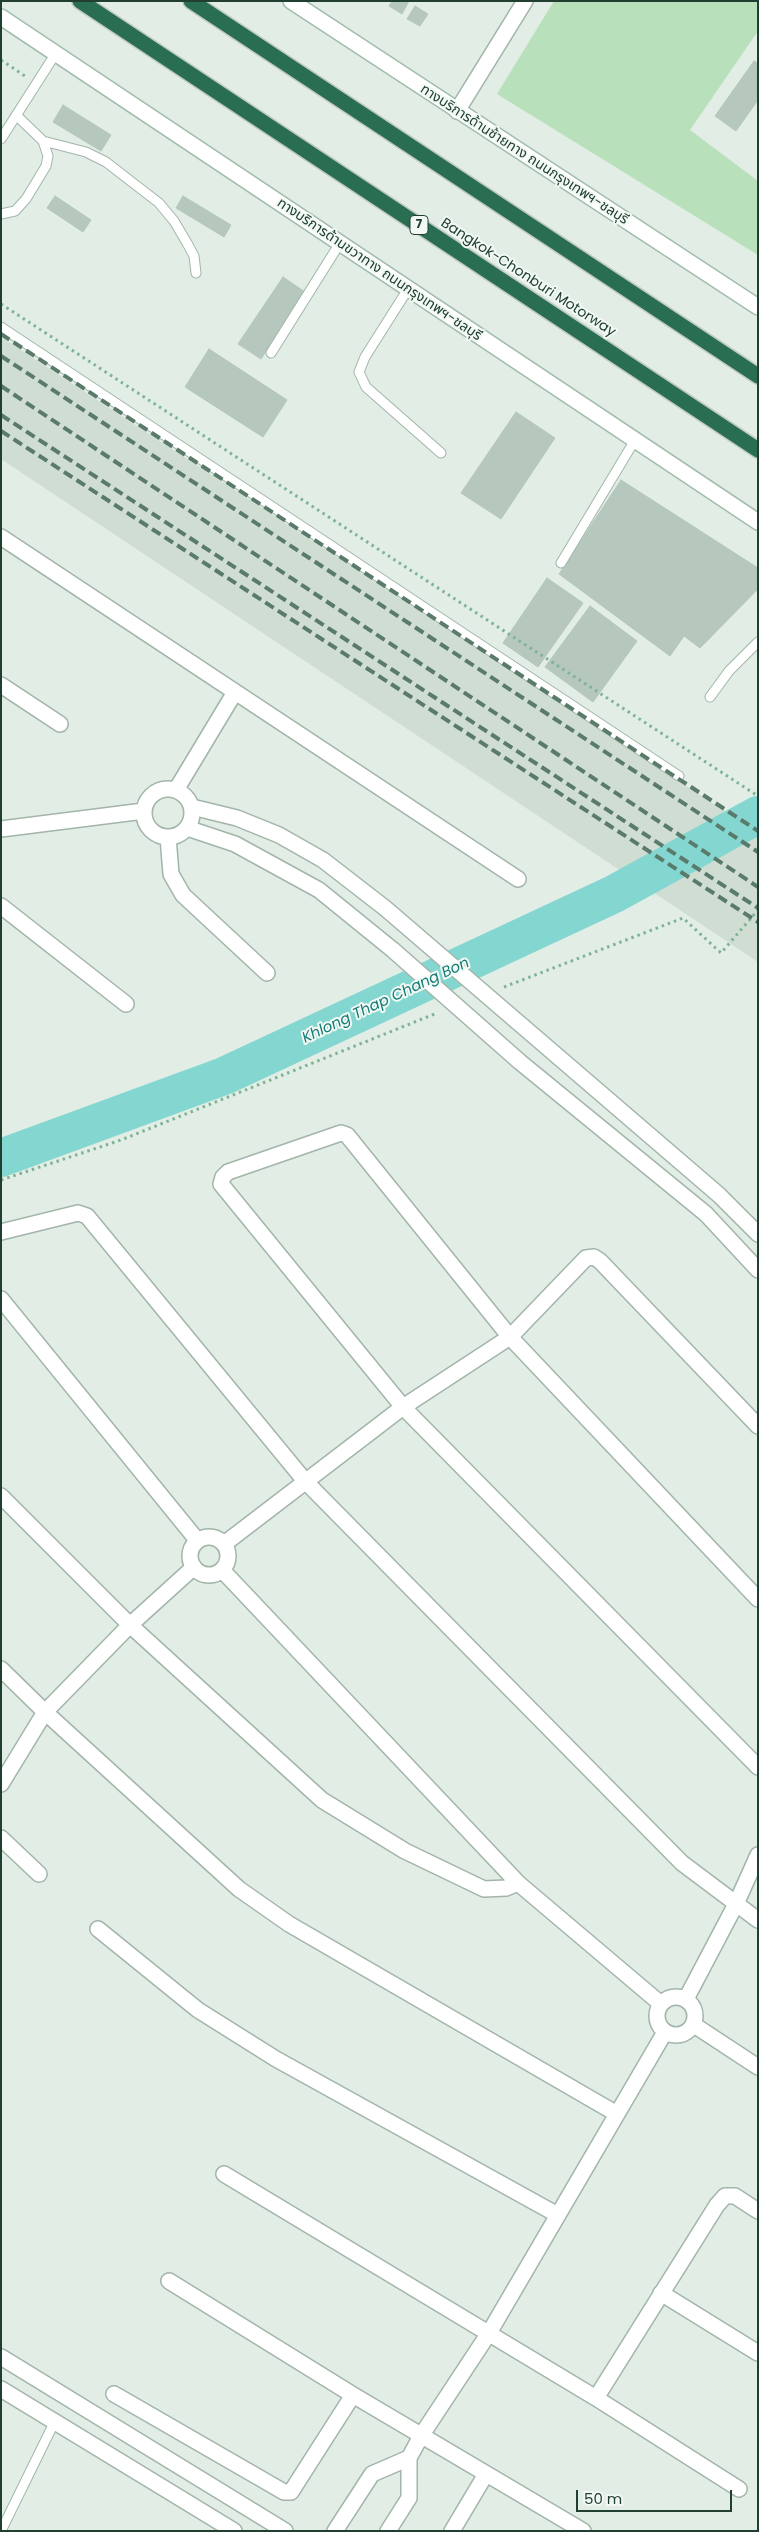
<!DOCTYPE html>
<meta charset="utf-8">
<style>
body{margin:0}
#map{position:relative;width:759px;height:2532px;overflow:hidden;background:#e1ede5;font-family:Poppins,sans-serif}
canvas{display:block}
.frame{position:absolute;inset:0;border:2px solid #203f30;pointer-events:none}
.scale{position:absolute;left:576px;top:2490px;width:156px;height:22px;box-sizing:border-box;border:2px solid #203f30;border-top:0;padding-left:6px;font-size:15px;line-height:18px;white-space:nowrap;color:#203f30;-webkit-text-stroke:4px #f2f9f4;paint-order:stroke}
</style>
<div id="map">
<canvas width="759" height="2532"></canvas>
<div class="frame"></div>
<div class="scale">50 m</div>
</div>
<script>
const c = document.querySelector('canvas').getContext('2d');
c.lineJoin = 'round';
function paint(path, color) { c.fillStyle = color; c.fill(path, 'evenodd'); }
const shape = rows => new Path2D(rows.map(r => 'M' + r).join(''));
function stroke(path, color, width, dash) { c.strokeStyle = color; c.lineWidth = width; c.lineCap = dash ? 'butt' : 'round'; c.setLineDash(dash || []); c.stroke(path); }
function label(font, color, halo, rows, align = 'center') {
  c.font = font + ' Poppins,"Noto Sans Thai",sans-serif'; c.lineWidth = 4; c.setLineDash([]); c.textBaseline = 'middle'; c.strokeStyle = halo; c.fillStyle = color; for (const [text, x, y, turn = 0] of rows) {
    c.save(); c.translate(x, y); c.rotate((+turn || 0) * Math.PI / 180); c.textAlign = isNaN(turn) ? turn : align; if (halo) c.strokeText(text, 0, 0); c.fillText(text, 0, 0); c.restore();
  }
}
paint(shape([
 [1,337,758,833,758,962,1,459]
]), '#cfddd3');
paint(shape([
 [554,1,758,1,758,31,690,130,758,181,758,255,497,94]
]), '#b8e0ba');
stroke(shape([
 [1,1158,224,1076,614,894,758,815]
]), '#84d7d1', 38);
const building = shape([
 [392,1,409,1,402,14,389,6,392,1],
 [415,6,428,14,420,26,407,19,415,6],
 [754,61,758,63,758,100,736,131,715,116,754,61],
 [63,105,111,135,101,151,53,122,63,105],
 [55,196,91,220,83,232,47,208,55,196],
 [183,196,231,225,224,237,176,208,183,196],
 [283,277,305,292,261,359,238,344,283,277],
 [209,349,287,400,263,437,185,387,209,349],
 [516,412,555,438,501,519,461,493,516,412],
 [621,480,758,568,758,589,700,648,684,636,670,656,559,574,621,480],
 [547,578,583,603,538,667,503,643,547,578],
 [590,606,637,641,593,702,545,667,590,606]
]);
paint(building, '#b6c8bd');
stroke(building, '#b3c7ba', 1);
const lane = shape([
 [1,139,56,53],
 [43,141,86,152,106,162,159,203,174,221,187,243,194,256,196,273],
 [1,214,15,211,26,199,46,166,48,156,43,141,16,115],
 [408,289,365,357,359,372,366,387,441,453],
 [1,327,679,776],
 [271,353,340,243],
 [561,563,635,440],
 [710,697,729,671,758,642],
 [1,2531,55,2421]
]);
const street = shape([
 [457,111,525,1],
 [1,537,518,879],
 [1,685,60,724],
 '144 813a24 24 0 1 1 48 0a24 24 0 1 1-48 0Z',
 [176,790,235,692],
 [192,807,237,818,279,835,323,860,385,908,719,1195,758,1234],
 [187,828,235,844,319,890,393,950,520,1062,706,1214,758,1270],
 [1,829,144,811],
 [168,837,171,874,183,895,267,973],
 [1,906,126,1004],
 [1,1232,78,1213,87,1216,305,1481,682,1863,758,1920],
 [1,1299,197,1540],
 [1,1496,130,1625,322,1800,405,1851,484,1889,506,1888,518,1883],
 '190 1556a19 19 0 1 1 38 0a19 19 0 1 1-38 0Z',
 [224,1544,403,1407,510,1337,586,1258,594,1257,600,1261,758,1426],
 [222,1570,518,1883,661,2004],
 [758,1599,510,1337,347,1135,341,1133,228,1172,223,1177,221,1184,403,1407,758,1767],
 [1,1669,45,1712,239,1889,289,1924,617,2114],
 [1,1784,45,1712,130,1625,194,1567],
 [1,1838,39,1874],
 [98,1929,198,2010,276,2059,556,2214],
 '657 2016a19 19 0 1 1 38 0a19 19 0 1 1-38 0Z',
 [686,1999,736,1904,758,1855],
 [694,2025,758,2067],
 [224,2174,596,2398,739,2489],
 [169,2281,353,2395,583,2531],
 [661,2293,758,2353],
 [1,2357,285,2531],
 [1,2389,234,2531],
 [114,2394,284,2492,291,2492,353,2395],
 [596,2398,717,2205,725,2196,735,2196,758,2211],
 [409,2458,421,2436,489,2333,665,2032],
 [335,2531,372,2474,409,2458,409,2498,388,2531],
 [452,2531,486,2474]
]);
const secondary = shape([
 [291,1,758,307],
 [1,17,758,522]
]);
const highway = shape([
 [80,1,758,450],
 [191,1,758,376]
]);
stroke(lane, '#a3b5ab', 11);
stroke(street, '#a3b5ab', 18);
stroke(secondary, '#a1bdad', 18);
stroke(highway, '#c1c9c5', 18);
stroke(shape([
 [1,60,25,76],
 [1,304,758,796],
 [504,987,683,918,721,953,758,910],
 [1,1180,121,1140,437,1013]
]), '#7eb397', 3, [2.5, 4]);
stroke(lane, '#fff', 9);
stroke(street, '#fff', 15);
stroke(secondary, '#fff', 15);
stroke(highway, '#296e50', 15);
stroke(shape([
 [1,334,758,831],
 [1,356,758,852],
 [1,386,758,887],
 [1,415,758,908],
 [1,431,758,922]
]), '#5a7b6b', 4, [10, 5]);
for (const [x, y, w] of [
 [419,225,18]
]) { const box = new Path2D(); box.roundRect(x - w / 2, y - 9.5, w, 19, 4); c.fillStyle = '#f2f9f4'; c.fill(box); stroke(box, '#203f30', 1); }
label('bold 12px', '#203f30', null, [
 ["7",419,225]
]);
label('14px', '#203f30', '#f2f9f4', [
 ["ทางบริการด้านซ้ายทาง ถนนกรุงเทพฯ-ชลบุรี",524,155,33],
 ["ทางบริการด้านขวาทาง ถนนกรุงเทพฯ-ชลบุรี",379,270,34],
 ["Bangkok-Chonburi Motorway",528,278,33]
]);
label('italic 15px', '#147a75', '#f2f9f4', [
 ["Khlong Thap Chang Bon",386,1001,-25]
]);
</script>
